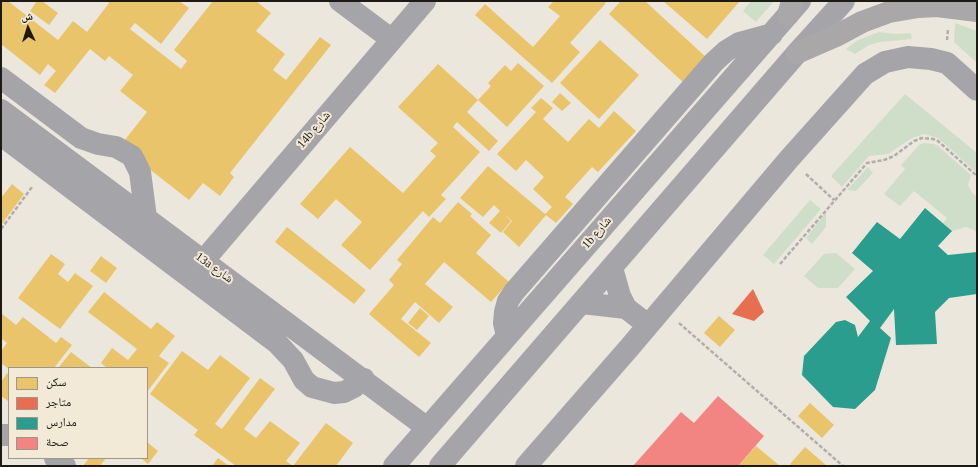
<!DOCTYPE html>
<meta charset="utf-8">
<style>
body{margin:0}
#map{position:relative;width:978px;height:467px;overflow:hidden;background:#ece7dd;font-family:"Times New Roman","Noto Naskh Arabic",serif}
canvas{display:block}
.frame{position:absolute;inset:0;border:2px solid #1d1a13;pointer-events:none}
.legend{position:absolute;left:8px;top:367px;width:140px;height:92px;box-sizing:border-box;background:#f2e9d7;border:1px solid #9d9689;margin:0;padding:5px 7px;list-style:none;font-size:12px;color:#1d1a13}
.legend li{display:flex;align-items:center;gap:8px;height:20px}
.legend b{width:20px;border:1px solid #9d9689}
.north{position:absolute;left:8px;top:8px;width:40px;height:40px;-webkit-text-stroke:3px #f2e9d7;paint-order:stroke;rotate:356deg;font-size:11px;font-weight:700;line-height:16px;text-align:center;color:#1d1a13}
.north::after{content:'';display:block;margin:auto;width:14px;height:18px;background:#1d1a13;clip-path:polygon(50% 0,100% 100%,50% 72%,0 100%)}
</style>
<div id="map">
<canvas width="978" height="467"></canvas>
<div class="frame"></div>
<ul class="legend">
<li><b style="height:11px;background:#e9c46a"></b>سكن</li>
<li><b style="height:11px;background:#e76f51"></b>متاجر</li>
<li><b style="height:11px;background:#2a9d8f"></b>مدارس</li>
<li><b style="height:11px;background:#f28482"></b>صحة</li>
</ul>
<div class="north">ش</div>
</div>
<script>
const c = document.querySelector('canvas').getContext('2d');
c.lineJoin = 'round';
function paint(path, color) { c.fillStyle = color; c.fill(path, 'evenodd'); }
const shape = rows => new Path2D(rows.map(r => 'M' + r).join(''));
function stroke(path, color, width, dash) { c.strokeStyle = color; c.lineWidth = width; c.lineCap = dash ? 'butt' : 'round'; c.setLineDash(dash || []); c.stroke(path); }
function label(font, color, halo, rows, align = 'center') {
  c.font = font + ' "Times New Roman","Noto Naskh Arabic",serif'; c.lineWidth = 4; c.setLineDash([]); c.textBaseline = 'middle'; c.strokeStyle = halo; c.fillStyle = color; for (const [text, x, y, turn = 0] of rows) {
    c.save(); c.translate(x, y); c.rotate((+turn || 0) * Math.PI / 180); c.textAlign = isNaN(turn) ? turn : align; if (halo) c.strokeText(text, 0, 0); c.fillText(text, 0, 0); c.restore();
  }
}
paint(shape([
 [751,1,774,1,756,22,743,11],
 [955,23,977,31,977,63,954,42],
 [879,32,895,34,911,33,912,39,880,42,869,45,855,54,846,49,858,40],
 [905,94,977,153,977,173,938,138,924,134,912,138,888,154,869,156,842,187,831,176],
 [924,143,934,144,938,146,971,175,968,185,973,194,977,196,977,233,974,230,966,227,952,231,943,223,947,218,914,191,900,206,884,194,905,169,901,165,919,145],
 [868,167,873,173,856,191,847,190],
 [810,200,821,209,774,264,763,255],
 [826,212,826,227,812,244,806,238],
 [836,253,855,269,838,288,818,288,804,276,824,254]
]), '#cedec9');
paint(shape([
 [1,1,8,1,58,40,73,21,87,32,109,3,107,1,179,1,189,8,161,44,135,23,130,29,181,69,187,61,174,50,213,1,256,1,271,13,256,31,285,54,273,70,286,80,320,37,331,45,230,173,234,177,220,196,203,183,189,200,120,146,147,112,120,91,133,75,109,56,105,61,90,49,55,93,44,85,56,71,48,64,40,75,1,44],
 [37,1,42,1,58,13,49,25,30,11],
 [554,1,604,1,606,3,570,43,580,52,552,83,475,15,485,4,533,47,560,16,548,7],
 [621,1,645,1,708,59,685,84,609,14],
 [663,1,740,1,707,39],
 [600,40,639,75,599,119,560,83],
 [518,63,544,86,507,127,478,100,491,86,488,83,505,65,511,71],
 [438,64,478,100,467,112,498,141,489,151,457,122,453,127,480,152,441,195,446,199,429,217,423,211,370,270,341,245,362,222,336,199,318,219,300,204,350,147,403,193,436,156,430,151,438,143,398,107],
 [560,93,571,103,562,111,552,102],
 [541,98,553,108,543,119,568,142,589,119,599,128,614,111,636,131,598,172,592,167,565,197,573,204,556,223,546,215,519,247,503,232,512,221,504,214,511,221,501,233,489,223,500,211,494,205,483,217,460,198,488,166,545,214,552,207,533,189,544,177,526,160,516,171,497,154,536,112,531,108],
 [12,184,24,194,1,225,1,198],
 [458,202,472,214,470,216,491,235,476,253,509,282,491,302,444,262,425,284,453,307,439,323,415,302,401,319,431,343,419,357,369,314,394,285,389,280,402,264,397,260,433,217,440,223],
 [287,227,366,290,354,304,275,242],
 [51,254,65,264,58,274,68,282,75,273,93,286,60,329,18,298],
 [101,256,117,268,106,283,90,271],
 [104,292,151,329,157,322,175,336,159,356,169,363,147,392,147,368,107,368,101,363,112,348,128,360,137,349,88,312],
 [420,308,429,316,417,330,408,323],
 [1,313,16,325,23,317,56,343,61,337,72,345,54,368,9,369,1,363,1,351,7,343,1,338],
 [719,316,735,330,720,347,704,333],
 [182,351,208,370,220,355,250,378,215,424,222,429,260,378,275,389,244,429,256,438,270,421,300,443,286,461,293,466,326,423,353,443,336,466,236,466,194,435,198,430,150,394],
 [71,352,92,368,58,368],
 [7,373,9,375,8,401,1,396,1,382],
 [810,403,834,425,822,438,798,416],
 [147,442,158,451,148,464,141,458,147,458],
 [756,446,780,466,739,465],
 [805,447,826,465,825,466,793,466,790,464],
 [89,458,106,458,100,466,83,466],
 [218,458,229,466,212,466]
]), '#e9c46a');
paint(shape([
 [753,289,764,312,754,321,732,314]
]), '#e76f51');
paint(shape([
 [925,208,952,231,938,246,948,255,977,252,977,294,949,298,935,312,937,344,896,345,894,309,880,328,891,338,875,390,855,409,833,407,802,375,804,356,836,322,845,320,855,325,858,337,870,321,846,297,873,271,852,253,877,222,900,239]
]), '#2a9d8f');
paint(shape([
 [718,396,764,436,739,465,741,466,633,466,681,412,694,423]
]), '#f28482');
stroke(shape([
 [947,40,948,29],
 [806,174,834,200],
 [1,229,32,187],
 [780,264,867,163,884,160,894,156,914,141,922,138,933,139,938,141,977,176],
 [679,323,843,466]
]), '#b0adac', 2.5, [4, 2]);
stroke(shape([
 [340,1,391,39],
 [1,78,81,138,98,144,116,147,132,156,140,172,146,218],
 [1,110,426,427],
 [1,135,277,343,293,360,304,380,312,387,334,393,344,392,354,387,364,379],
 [204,260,425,1],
 [612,268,620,296,626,308,648,325],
 [582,303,626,308],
 [507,336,504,323,505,312,508,301,514,292,714,62,726,51,739,43,772,34],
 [1,435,9,435],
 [55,458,65,466],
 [394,466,800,1],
 [440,466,797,53,844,1],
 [526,466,629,348,789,159,865,74,885,62,908,57,931,59,947,63,977,90]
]), '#a5a5a9', 22);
stroke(shape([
 [788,15,792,1],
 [797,53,836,36,862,22,889,12,918,7,937,6,977,11]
]), '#a9a7a8', 22);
label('12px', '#1d1a13', '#f2e9d7', [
 ["14b شارع",314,130,-50],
 ["1b شارع",597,233,-49],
 ["13a شارع",214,268,36]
]);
</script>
